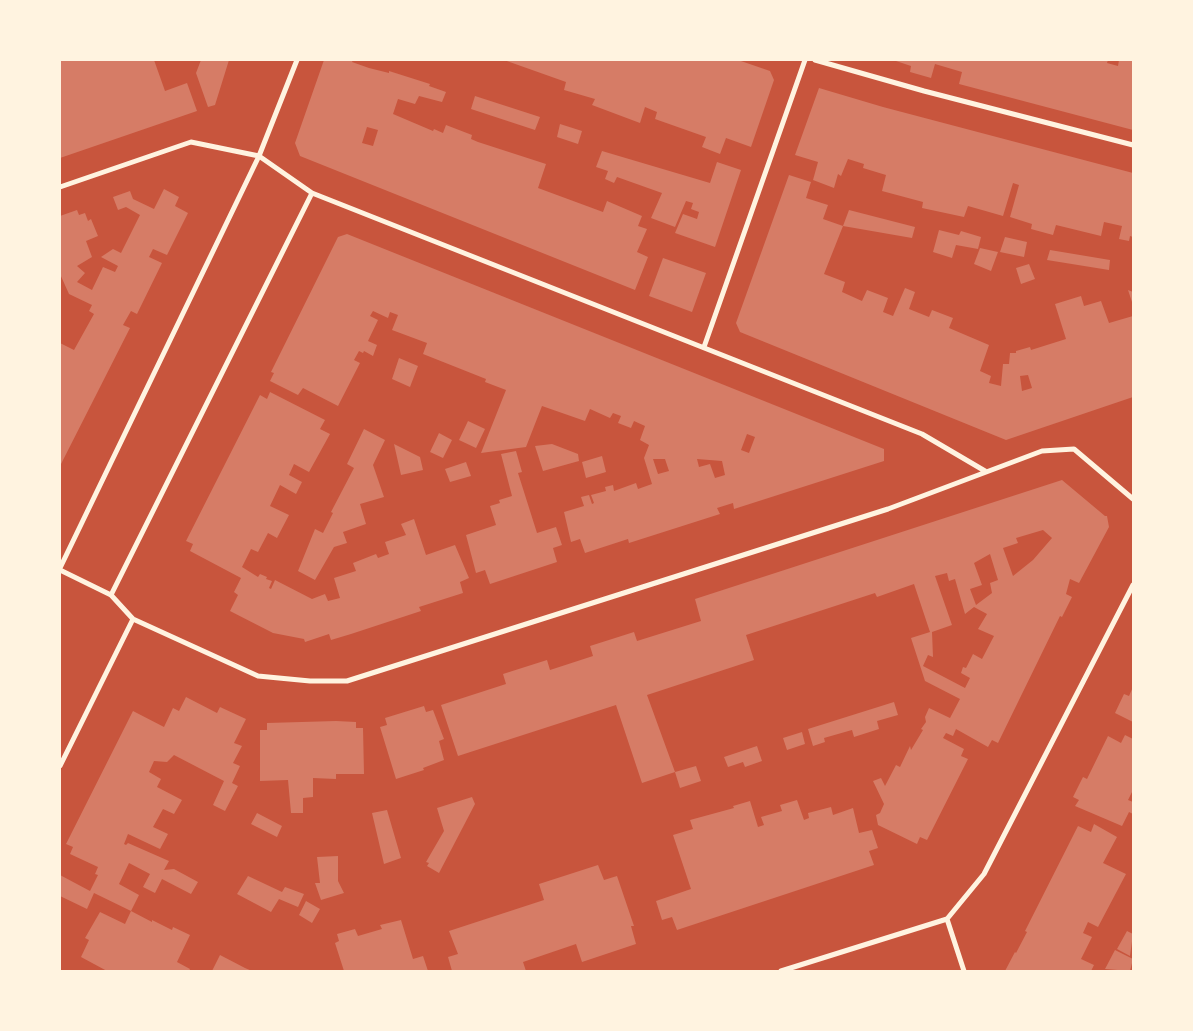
<!DOCTYPE html>
<style>
body{margin:0}
#map{position:relative;width:1193px;height:1031px;overflow:hidden;background:#c8553d;font-family:"Space Grotesk",sans-serif}
canvas{display:block}
.frame{position:absolute;inset:0;border:61px solid #fff3e0;pointer-events:none}
</style>
<div id="map">
<canvas width="1193" height="1031"></canvas>
<div class="frame"></div>
</div>
<script>
const c = document.querySelector('canvas').getContext('2d');
c.lineJoin = 'round';
function paint(path, color) { c.fillStyle = color; c.fill(path, 'evenodd'); }
const shape = rows => new Path2D(rows.map(r => 'M' + r).join(''));
function stroke(path, color, width, dash) { c.strokeStyle = color; c.lineWidth = width; c.lineCap = dash ? 'butt' : 'round'; c.setLineDash(dash || []); c.stroke(path); }
paint(shape([
 [60,60,154,60,165,91,187,83,197,111,60,158],
 [201,60,229,60,215,105,208,107,196,73],
 [324,60,353,60,352,62,369,68,389,73,389,71,430,84,429,86,446,92,442,102,419,96,415,104,398,99,393,114,433,131,434,129,443,133,446,125,472,135,471,139,478,142,546,164,538,188,603,212,607,201,642,216,638,226,647,229,637,252,648,257,635,290,300,156,295,143],
 [367,127,378,130,373,146,362,143],
 [504,60,738,60,770,71,774,80,751,147,726,138,720,154,702,147,706,137,655,119,657,112,645,107,640,123,592,105,595,99,564,90,566,82],
 [893,60,1108,60,1107,63,1118,66,1119,60,1133,60,1133,130,959,84,962,72,935,64,931,78,910,72,911,66],
 [819,88,883,107,1133,173,1133,237,1130,236,1129,241,1119,239,1122,226,1104,222,1101,236,1056,225,1053,235,1031,229,1032,224,1010,217,1019,185,1013,183,1003,216,968,206,964,217,922,208,923,202,882,191,886,175,863,168,864,164,848,159,841,176,838,174,834,188,813,180,818,162,795,155],
 [475,96,540,117,535,130,471,109],
 [560,124,582,131,578,144,557,137],
 [602,151,710,183,717,162,741,170,715,247,675,233,683,214,697,219,699,212,691,209,693,203,686,201,675,227,651,218,662,193,617,177,614,183,605,179,608,171,596,167],
 [789,175,811,182,806,198,828,205,823,219,843,226,824,274,845,282,842,292,862,301,867,290,888,298,883,312,893,316,905,288,915,292,909,309,929,317,932,310,953,318,949,328,989,345,980,371,991,376,989,383,1001,386,1003,364,1009,364,1010,353,1016,353,1016,351,1030,347,1031,350,1066,339,1055,304,1081,296,1084,306,1101,301,1109,323,1133,316,1133,397,1006,440,740,332,736,323],
 [1028,375,1032,388,1022,391,1020,376],
 [164,189,179,197,175,206,188,213,167,255,153,249,149,257,162,263,137,314,131,311,123,325,130,328,60,466,60,343,74,350,94,314,89,311,92,305,69,294,60,274,60,216,77,210,79,215,85,213,88,221,91,219,98,236,86,241,92,257,77,266,85,273,77,282,92,290,103,267,115,272,118,266,101,257,113,249,121,253,140,215,126,207,118,210,113,197,130,191,133,199,154,209],
 [849,210,915,227,912,238,843,226],
 [939,230,959,235,961,231,981,237,978,249,956,245,952,258,933,252],
 [347,234,884,449,884,461,734,509,733,503,717,508,720,514,629,543,628,539,585,553,580,539,571,542,564,512,584,506,581,497,589,495,592,504,594,503,591,495,606,491,605,487,613,485,614,491,636,483,638,489,652,484,644,458,649,445,640,440,645,426,634,421,631,428,618,423,621,416,613,413,610,418,590,409,585,421,542,406,526,447,481,453,506,390,485,382,486,379,423,354,427,343,392,330,398,315,390,312,388,318,373,311,370,316,378,320,368,341,377,345,373,356,364,351,363,353,359,351,354,360,360,363,338,406,303,388,298,395,270,381,274,373,271,372,338,237],
 [747,434,755,437,749,453,741,450],
 [653,459,665,459,669,471,658,474],
 [697,459,722,461,725,475,715,478,710,464,699,467],
 [1005,237,1027,242,1024,257,1000,252],
 [980,248,998,252,991,271,974,264],
 [1050,250,1110,260,1109,270,1047,260],
 [663,258,706,273,692,312,649,296],
 [1029,264,1035,279,1021,284,1016,268],
 [1128,290,1133,292,1133,305],
 [399,358,418,366,410,387,392,379],
 [270,392,325,420,320,429,330,434,309,472,294,464,289,475,302,482,296,494,280,485,270,506,289,515,277,538,268,533,258,552,251,549,242,567,258,577,260,574,267,577,266,579,272,581,269,588,271,589,275,580,312,599,325,594,328,601,340,598,334,578,356,571,353,563,376,554,378,558,389,554,385,542,406,535,401,524,414,519,426,555,455,545,469,578,460,582,463,593,419,607,421,611,351,634,331,640,329,634,305,642,304,639,273,633,230,611,238,595,234,592,241,578,190,551,193,544,186,541,260,395,267,399],
 [468,421,485,429,476,448,459,440],
 [364,429,385,440,373,465,384,497,360,504,366,524,343,532,347,543,334,547,315,580,298,571,315,529,323,533,333,513,331,512,354,468,347,464],
 [439,433,452,440,443,458,430,452],
 [394,444,420,457,423,470,401,475],
 [552,444,578,454,579,461,543,471,535,446],
 [516,451,522,472,518,473,537,533,556,527,562,545,553,548,557,562,490,584,485,570,476,573,466,535,496,525,490,506,500,503,499,500,512,496,501,454],
 [602,456,606,472,586,478,582,462],
 [466,462,471,476,450,482,445,469],
 [1062,480,1105,516,1107,516,1109,527,1079,583,1070,579,1066,594,1072,597,1062,617,1060,616,998,743,992,740,988,747,956,729,953,736,946,733,943,738,964,749,961,756,968,759,927,840,920,837,917,844,878,825,876,815,880,813,884,804,873,781,881,778,885,786,896,765,900,767,910,746,911,750,923,730,921,729,926,722,925,717,929,708,950,718,960,699,925,681,911,638,930,632,914,584,877,597,875,593,746,635,754,660,647,695,675,772,642,783,616,705,458,756,441,705,506,684,503,674,547,660,550,670,593,656,590,646,634,632,637,641,701,621,695,599],
 [1043,530,1052,538,1033,560,1013,576,1003,548,1018,543,1016,538],
 [990,554,998,580,990,583,992,593,976,605,970,589,982,585,974,563],
 [947,573,949,581,955,579,965,614,974,607,987,614,978,629,994,636,982,659,973,654,966,668,963,667,961,673,970,678,965,688,923,666,928,655,933,657,932,632,952,625,935,576],
 [1133,687,1133,722,1115,713,1124,694,1129,696],
 [186,697,217,713,220,707,246,719,234,743,242,746,233,763,240,766,232,783,238,786,225,811,213,805,224,781,174,755,167,762,154,761,149,772,161,779,157,787,182,800,174,814,163,809,153,827,168,834,160,849,128,834,124,844,126,845,128,843,169,861,164,870,174,869,198,882,191,894,162,879,155,893,143,887,150,874,129,863,119,884,139,895,131,911,94,893,87,909,60,896,60,875,90,891,98,875,95,874,98,867,70,854,73,847,66,844,133,711,164,727,173,708,179,711],
 [894,702,898,715,877,721,879,729,854,737,852,730,824,738,825,742,813,746,808,729],
 [424,706,426,712,433,710,444,739,439,741,444,760,423,768,424,770,396,779,380,727,387,725,385,718],
 [336,721,356,722,356,728,363,728,364,774,336,774,336,779,313,778,313,797,303,798,303,813,291,813,288,780,260,781,260,730,267,730,267,723],
 [802,732,805,744,787,750,783,738],
 [1125,735,1133,739,1133,790,1128,800,1133,802,1133,814,1129,812,1122,826,1075,806,1079,800,1073,797,1083,777,1087,779,1108,736,1121,743],
 [757,746,762,761,745,767,743,762,728,767,724,757],
 [696,766,701,781,680,788,675,772],
 [472,797,475,804,439,873,427,866,429,863,426,862,444,831,437,808],
 [797,800,804,820,809,818,808,813,831,807,833,815,853,808,859,833,872,830,878,848,869,851,874,865,677,930,672,917,662,920,656,901,691,889,673,835,693,829,690,820,734,808,733,806,750,801,758,827,764,825,761,817,782,811,780,805],
 [387,810,401,858,384,864,372,813],
 [257,813,282,826,277,837,251,824],
 [1094,824,1117,837,1103,863,1126,874,1098,927,1088,922,1083,933,1092,937,1081,959,1094,965,1091,971,1005,971,1015,952,1016,953,1027,932,1025,931,1078,826,1091,832],
 [338,856,338,881,344,893,321,900,315,883,320,883,317,857],
 [598,865,604,880,617,876,634,926,631,926,636,944,582,962,576,944,523,962,526,971,452,971,448,957,458,954,449,931,544,900,539,884],
 [248,876,282,892,285,887,304,894,298,907,279,899,271,912,237,894],
 [306,901,320,909,312,923,299,915],
 [131,911,152,922,152,920,172,930,173,927,190,935,177,962,190,969,189,971,107,971,81,957,89,940,85,938,100,912,125,924],
 [401,920,413,959,423,956,428,971,344,971,335,943,339,941,337,934,355,929,358,936,382,929,380,925],
 [1127,931,1133,934,1130,956,1117,949],
 [1115,950,1133,959,1130,971,1105,969],
 [220,955,245,968,252,971,212,971]
]), '#d67c66');
stroke(shape([
 [815,60,924,91,1133,145],
 [60,187,191,142,259,156,312,193,922,434,985,471],
 [704,347,805,60],
 [60,568,259,156,297,60],
 [60,570,111,595,133,619,258,676,310,681,347,681,888,509,1042,451,1074,449,1133,499],
 [111,595,312,193],
 [60,766,133,619],
 [947,919,984,874,1133,585],
 [947,919,964,971],
 [781,971,947,919]
]), '#fff3e0', 5);
</script>
